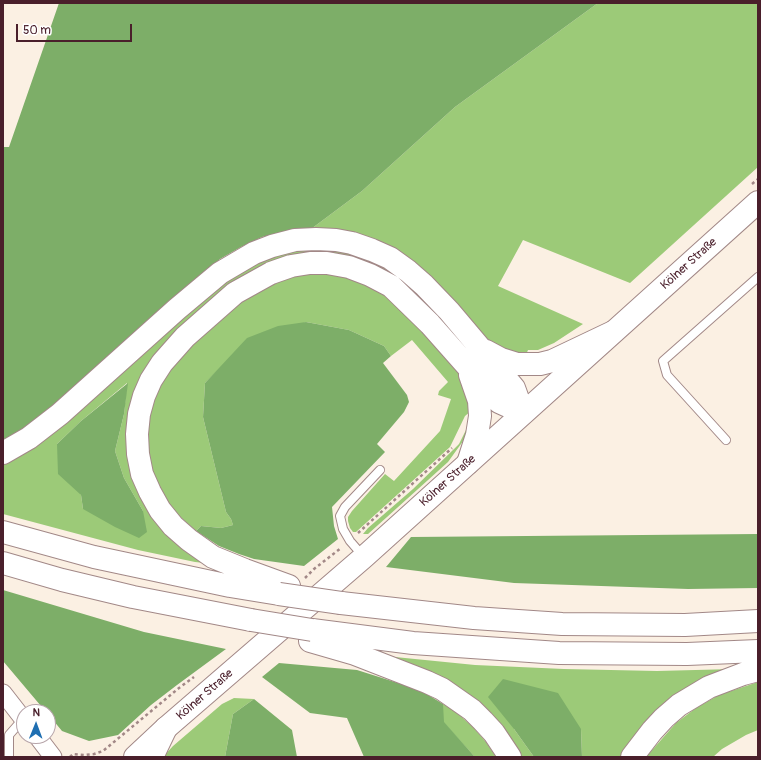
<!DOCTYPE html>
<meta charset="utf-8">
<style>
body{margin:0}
#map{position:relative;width:761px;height:760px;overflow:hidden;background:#fbf0e3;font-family:Pangolin,sans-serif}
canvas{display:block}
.frame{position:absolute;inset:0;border:4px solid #4a1f2b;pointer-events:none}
.north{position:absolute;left:16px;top:704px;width:40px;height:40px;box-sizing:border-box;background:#fff;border:1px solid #b7a5aa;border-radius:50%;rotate:1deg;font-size:11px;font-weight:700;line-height:16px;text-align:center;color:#4a1f2b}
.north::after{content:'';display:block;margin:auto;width:14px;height:18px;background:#1f6fb2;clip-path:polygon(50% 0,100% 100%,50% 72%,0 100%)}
.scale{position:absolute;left:16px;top:24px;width:116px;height:18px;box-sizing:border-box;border:2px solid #4a1f2b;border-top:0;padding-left:5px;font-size:12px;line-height:14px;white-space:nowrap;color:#4a1f2b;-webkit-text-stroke:3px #fff;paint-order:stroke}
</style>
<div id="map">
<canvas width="761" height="760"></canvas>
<div class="frame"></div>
<div class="north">N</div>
<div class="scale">50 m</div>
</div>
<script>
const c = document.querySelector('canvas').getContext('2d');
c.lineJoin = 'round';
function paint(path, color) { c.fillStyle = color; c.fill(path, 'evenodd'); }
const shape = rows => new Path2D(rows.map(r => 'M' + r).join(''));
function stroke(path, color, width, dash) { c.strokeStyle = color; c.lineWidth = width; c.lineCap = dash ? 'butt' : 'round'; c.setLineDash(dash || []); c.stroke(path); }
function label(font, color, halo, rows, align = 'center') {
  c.font = font + ' Pangolin,sans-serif'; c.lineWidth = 3.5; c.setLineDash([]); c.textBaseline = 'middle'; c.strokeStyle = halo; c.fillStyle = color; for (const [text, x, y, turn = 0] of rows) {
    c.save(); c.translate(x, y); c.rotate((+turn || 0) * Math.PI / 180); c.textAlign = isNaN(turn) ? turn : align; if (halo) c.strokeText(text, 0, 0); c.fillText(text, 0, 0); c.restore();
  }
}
paint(shape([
 [598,3,758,3,758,167,630,283,523,240,498,286,583,324,554,343,538,350,528,350,525,357,497,346,485,337,449,299,311,229,362,191,455,107],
 [303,248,342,250,375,261,414,288,499,380,439,322,311,256,172,342,132,461,214,564,195,562,138,550,3,514,3,462,126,366,246,265],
 [127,383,124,414,115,451,124,478,143,511,83,509,81,495,57,444,81,421],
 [300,273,337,274,373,287,395,301,454,365,466,382,471,411,465,416,450,447,356,532,353,532,350,528,348,521,348,517,352,511,385,474,394,481,440,431,451,399,438,395,439,391,448,382,412,340,391,356,384,346,349,330,306,322,227,361,205,383,203,417,226,512,231,519,233,525,221,528,201,526,196,531,177,514,164,498,153,473,148,451,148,427,150,407,158,388,169,369,205,331,251,294,266,285],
 [468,426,466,437,448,462,387,517,368,534,363,534,368,528,413,489,454,449,459,444],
 [385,656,475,665,564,669,657,671,734,669,623,757,582,757,581,729,514,729,534,757,518,757],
 [758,682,758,730,746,735,722,749,713,757,646,757,676,723,696,708,719,695],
 [234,698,254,699,233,714,225,757,163,757,173,746,222,704],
 [443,704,456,712,473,727,486,742,496,757,475,757,443,722]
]), '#9cca78');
paint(shape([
 [59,3,598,3,455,107,362,191,311,229,291,230,262,237,241,247,220,259,193,282,55,406,24,429,3,442,3,147,9,147],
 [306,322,349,330,384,346,391,356,383,363,407,395,409,402,404,412,377,444,385,452,332,507,334,526,338,539,304,566,254,559,239,554,219,546,196,531,201,526,221,528,233,525,231,519,226,512,203,417,205,383,247,338,278,326],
 [128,383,124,414,115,451,124,478,143,511,147,532,139,538,115,527,83,509,81,495,58,474,57,444,81,421],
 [758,534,758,588,688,589,514,583,386,567,411,537],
 [3,590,144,632,226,649,177,685,151,705,118,735,89,741,62,731,48,714,48,712,46,712,3,661],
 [279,663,357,670,420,690,443,704,444,722,475,757,364,757,347,718,310,713,262,677],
 [503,679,558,693,581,729,582,757,534,757,514,729,488,697],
 [254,699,292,730,297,757,225,757,233,714]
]), '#7dae68');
const service = shape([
 [726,440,667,375,663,361,758,277],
 [363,556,350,541,343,529,340,516,345,507,380,470],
 [9,757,9,735,23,719]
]);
const minor = shape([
 [3,693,24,720],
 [37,736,53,757]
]);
const primary = shape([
 [135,757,166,728,364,557,758,202]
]);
const motorway = shape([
 [486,351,501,359,517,364,540,364,552,361,613,332],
 [3,453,29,438,60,414,177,309,220,273,254,253,272,246,295,240,316,239,336,240,352,243,372,250,390,258,408,271,424,285,449,311,514,388,523,413],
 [468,463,477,435,480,416,479,401,470,375],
 [3,532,94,557,230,586,279,594],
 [3,563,62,580,133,597,251,620],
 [289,586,245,570,213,557,189,540,173,526,160,510,150,492,142,474,138,454,137,434,139,414,144,396,151,380,162,363,185,337,235,293,271,273,291,266,310,263,327,263,349,267,370,275,391,286,430,324,499,402,523,413],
 [341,603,474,618,562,624,685,625,758,621],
 [312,630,413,643,559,653,687,654,758,651],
 [310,641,355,654,427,682,442,689,472,710,483,721,494,733,510,757],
 [152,757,166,728],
 [632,757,652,731,664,718,679,705,709,687,743,674,758,670]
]);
stroke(service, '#a28887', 10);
stroke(minor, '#a28887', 19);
stroke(primary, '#a28887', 24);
stroke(motorway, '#a28887', 24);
stroke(shape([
 [752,184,758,179],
 [358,533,452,448],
 [305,578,314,569,341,548],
 [70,757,73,754,84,755,94,754,103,751,179,688,194,677]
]), '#a28887', 2.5, [3, 3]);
stroke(service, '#fff', 8);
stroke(minor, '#fff', 17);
stroke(primary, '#fff', 22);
stroke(motorway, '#fff', 22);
const motorwayBridge = shape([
 [279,594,341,603],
 [251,620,312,630]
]);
stroke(motorwayBridge, '#a28887', 24, []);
stroke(motorwayBridge, '#fff', 22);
label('12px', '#4a1f2b', '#fff', [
 ["Kölner Straße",689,264,-42],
 ["Kölner Straße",448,481,-42],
 ["Kölner Straße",205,695,-41]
]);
</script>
